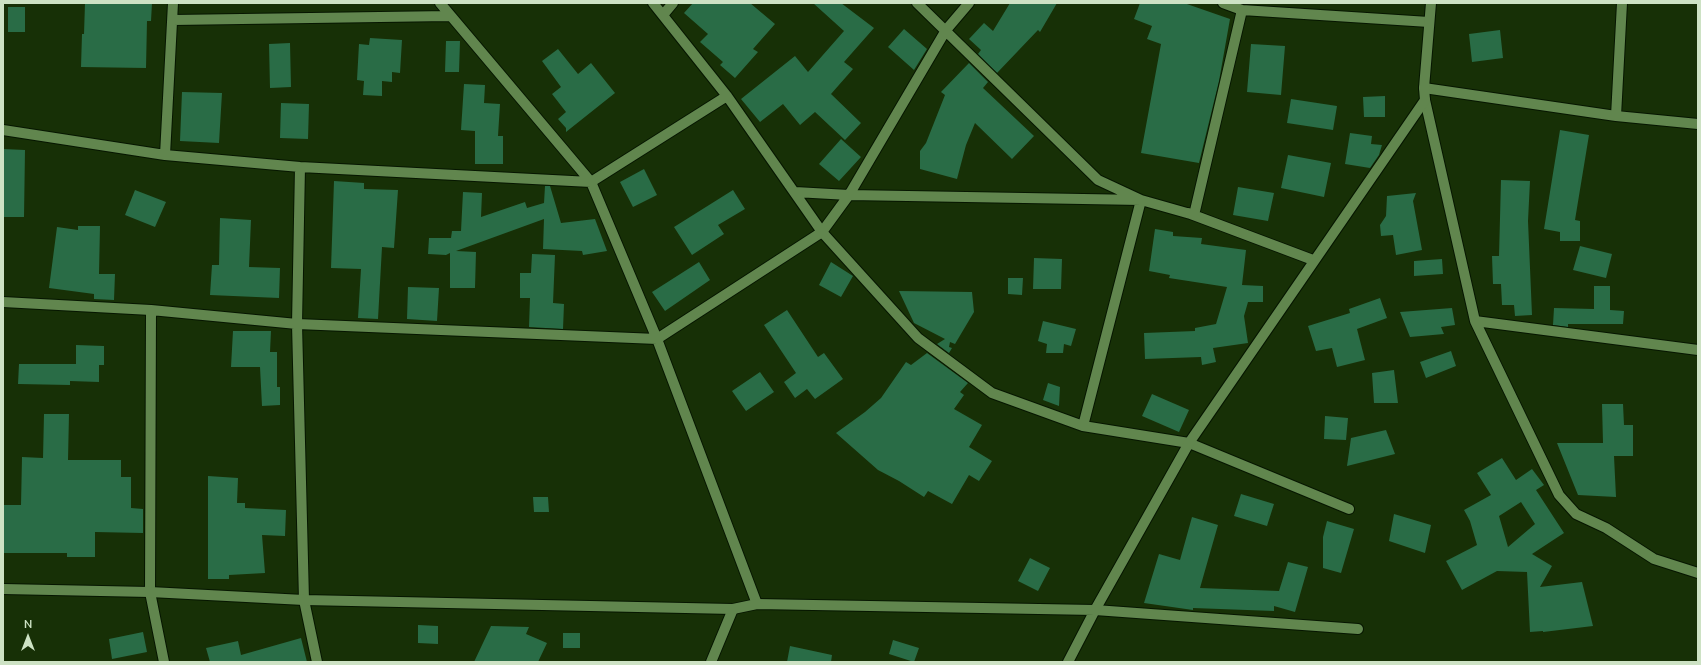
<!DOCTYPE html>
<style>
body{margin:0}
#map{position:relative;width:1701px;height:665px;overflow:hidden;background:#173006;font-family:"Nunito Sans",sans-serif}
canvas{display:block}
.frame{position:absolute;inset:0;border:4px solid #cde2c4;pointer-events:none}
.north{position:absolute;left:8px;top:617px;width:40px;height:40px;-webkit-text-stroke:3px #173006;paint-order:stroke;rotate:0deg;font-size:11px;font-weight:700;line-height:16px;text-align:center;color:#cde2c4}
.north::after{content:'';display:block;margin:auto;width:14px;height:18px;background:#cde2c4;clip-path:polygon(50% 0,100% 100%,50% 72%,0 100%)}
</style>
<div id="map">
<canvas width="1701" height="665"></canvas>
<div class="frame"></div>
<div class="north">N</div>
</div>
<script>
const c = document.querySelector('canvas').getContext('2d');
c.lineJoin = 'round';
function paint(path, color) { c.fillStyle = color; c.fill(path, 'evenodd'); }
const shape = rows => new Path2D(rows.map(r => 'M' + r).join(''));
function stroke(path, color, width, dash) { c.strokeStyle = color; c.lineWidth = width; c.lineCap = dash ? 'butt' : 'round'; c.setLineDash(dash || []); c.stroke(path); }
paint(shape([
 [85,3,152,3,151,21,147,21,146,68,81,67,82,34,84,34],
 [693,3,750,3,775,24,753,49,758,52,735,78,720,65,723,62,700,42,708,34,684,13],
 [813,3,841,3,874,28,844,62,853,69,831,94,861,123,845,140,815,112,800,125,783,104,760,122,741,99,795,56,808,72,844,31],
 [1010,3,1057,3,1040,32,1038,30,997,73,978,54,981,50,969,39,984,23,993,31],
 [1140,3,1184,3,1230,19,1219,81,1199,163,1141,153,1161,44,1147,39,1152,26,1134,19],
 [8,7,25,7,25,32,8,32],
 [904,29,927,49,914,70,888,47],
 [1500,30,1503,58,1472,62,1469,34],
 [370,38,402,40,400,73,392,72,392,82,382,81,382,96,363,95,364,81,357,80,359,44,369,45],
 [446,41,460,41,459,72,445,72],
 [290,43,291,87,270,88,269,44],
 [1251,44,1285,46,1281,95,1247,92],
 [558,49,578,74,591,63,615,93,566,132,566,128,558,119,566,112,552,94,561,87,542,61],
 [969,63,988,82,983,88,1034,136,1012,159,975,123,966,145,957,179,920,169,920,151,926,143,945,95,941,92],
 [464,84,485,85,484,103,500,104,498,136,503,136,503,164,475,164,475,131,461,130],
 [182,92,222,93,219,143,180,141],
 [1385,96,1385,117,1364,117,1363,97],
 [1291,99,1337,106,1333,130,1287,123],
 [281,103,309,104,308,139,280,138],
 [1560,130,1589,135,1575,220,1580,221,1580,241,1560,241,1560,232,1544,229],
 [1350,133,1372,136,1371,144,1382,145,1379,155,1370,168,1345,164],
 [841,139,861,157,839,181,819,164],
 [3,149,25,150,24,217,3,217],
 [1288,155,1331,163,1324,197,1281,188],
 [644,169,657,195,633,207,620,182],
 [1501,180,1530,181,1528,221,1532,315,1515,316,1514,305,1502,305,1501,284,1493,284,1492,256,1499,256],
 [334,181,364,183,364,189,398,190,394,248,382,247,378,319,358,318,361,269,331,268],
 [545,186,550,186,561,223,595,219,607,251,583,255,582,251,543,249,544,219,456,251,476,252,475,288,450,288,450,253,446,255,428,254,429,238,451,238,452,231,461,231,463,192,482,193,481,217,525,202,527,208,544,203],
 [1238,187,1274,193,1268,221,1233,215],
 [135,190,166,202,155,227,125,215],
 [733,190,745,209,718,225,724,234,692,255,674,227],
 [1416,193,1413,201,1422,250,1396,255,1393,235,1381,236,1380,225,1386,216,1387,196],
 [220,218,251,220,249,267,280,268,279,298,210,295,212,265,219,265],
 [78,226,100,226,99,274,115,274,114,300,94,299,94,294,49,288,57,227,78,230],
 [1155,229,1173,232,1173,236,1202,238,1201,244,1246,250,1242,285,1263,286,1263,302,1248,302,1244,316,1248,343,1213,348,1216,362,1202,365,1201,357,1145,359,1144,333,1195,331,1195,328,1216,324,1227,287,1169,278,1170,275,1149,271],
 [1580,246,1612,254,1606,278,1573,270],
 [532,254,555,255,553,303,564,304,563,329,529,327,530,298,520,298,520,273,531,273],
 [1034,258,1062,259,1061,289,1033,289],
 [1442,259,1443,274,1414,276,1414,261],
 [699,262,710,280,665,311,652,292],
 [831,262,853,276,841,297,819,285],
 [1008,278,1023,278,1022,295,1008,294],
 [1594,286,1610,286,1610,310,1624,311,1623,324,1568,324,1568,327,1553,325,1554,308,1594,309],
 [408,287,439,288,437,321,407,319],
 [899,291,972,292,974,312,955,344,950,342,949,347,952,348,949,353,937,344,945,339,914,323],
 [1380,298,1387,318,1357,329,1365,360,1337,367,1332,348,1316,351,1308,326,1350,313,1349,309],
 [1452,308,1455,325,1441,327,1444,334,1410,337,1400,312],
 [787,310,818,357,824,353,843,379,815,399,807,389,795,398,784,382,796,373,764,325],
 [1043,321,1076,329,1071,346,1064,344,1063,353,1046,353,1047,344,1038,341],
 [233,331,271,331,270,352,277,352,277,387,280,387,280,405,262,406,260,367,231,367],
 [76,345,104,346,104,365,99,365,99,382,70,381,70,385,18,384,19,364,76,364],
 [1451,351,1456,366,1426,378,1420,362],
 [927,353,968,383,960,392,964,395,954,409,982,425,969,447,992,461,979,481,969,475,952,504,928,491,924,497,899,481,878,470,836,433,865,412,881,398,906,362,911,365],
 [1394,370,1398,403,1374,403,1372,373],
 [760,372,774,392,746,411,732,391],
 [1048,383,1060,387,1059,406,1043,400],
 [1152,394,1189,410,1179,432,1142,416],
 [1602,404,1623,404,1624,425,1633,425,1633,456,1614,456,1616,497,1578,495,1557,443,1603,443],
 [44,414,69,414,68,460,121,460,121,477,131,477,131,508,143,509,143,533,95,532,95,557,67,557,67,553,3,553,4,505,21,505,22,457,43,458],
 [1325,416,1348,418,1346,440,1324,439],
 [1386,430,1395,454,1347,466,1351,438],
 [1502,458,1516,480,1532,469,1544,485,1536,490,1564,533,1532,554,1552,566,1540,587,1582,582,1593,626,1543,632,1543,631,1530,632,1527,572,1497,571,1462,590,1446,561,1477,545,1470,521,1464,510,1491,495,1477,473],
 [1521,502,1535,524,1508,547,1499,516],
 [208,476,238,478,237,503,245,503,245,508,286,510,285,536,262,535,265,573,229,575,229,579,208,579],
 [1241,494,1274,504,1267,526,1234,516],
 [533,497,548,497,549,512,534,512],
 [1394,514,1431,525,1425,553,1389,541],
 [1192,517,1218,525,1200,588,1279,591,1288,562,1308,567,1295,612,1274,606,1274,611,1193,608,1193,610,1144,603,1159,554,1180,560],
 [1327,521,1354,529,1341,573,1323,568,1323,537],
 [1030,558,1050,568,1038,591,1018,581],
 [418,625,438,626,438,644,418,643],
 [491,626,529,627,526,634,547,643,538,662,474,662],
 [143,632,147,652,112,659,109,639],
 [563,633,580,633,580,648,563,648],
 [301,638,307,662,210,662,206,648,238,641,241,655],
 [893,640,919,648,914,662,889,654],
 [790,646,832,655,831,662,787,662]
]), '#296c46');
const street = shape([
 [440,3,591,182,657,339,757,604],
 [653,3,727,96,822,232,918,338,992,393,1083,426,1189,443,1349,509],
 [917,3,1098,180,1141,200,1083,426],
 [1223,3,1242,10,1429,22],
 [663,15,673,3],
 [173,20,449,16],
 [1424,88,1616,116,1698,124],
 [1425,100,1475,321,1559,495,1576,514,1606,528,1654,559,1698,573],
 [1616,116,1622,3],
 [3,130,165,155,300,167,591,182,727,96],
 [165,155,173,3],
 [300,167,297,324,304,600,317,662],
 [795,192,849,195,1141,200,1194,215,1242,10],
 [1188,213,1313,260],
 [3,302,151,310,297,324,657,339,822,232,849,195,946,30,969,3],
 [151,310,150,592,164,662],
 [1475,321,1698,350],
 [1095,610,1358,629],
 [711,662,733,609]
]);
const secondary = shape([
 [3,589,150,592,304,600,733,609,757,604,1095,610],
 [1068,662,1095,610,1189,443,1425,100,1424,88,1431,3]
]);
stroke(street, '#061600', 12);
stroke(secondary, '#061600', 12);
stroke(street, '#61864e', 10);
stroke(secondary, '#61864e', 10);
</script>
